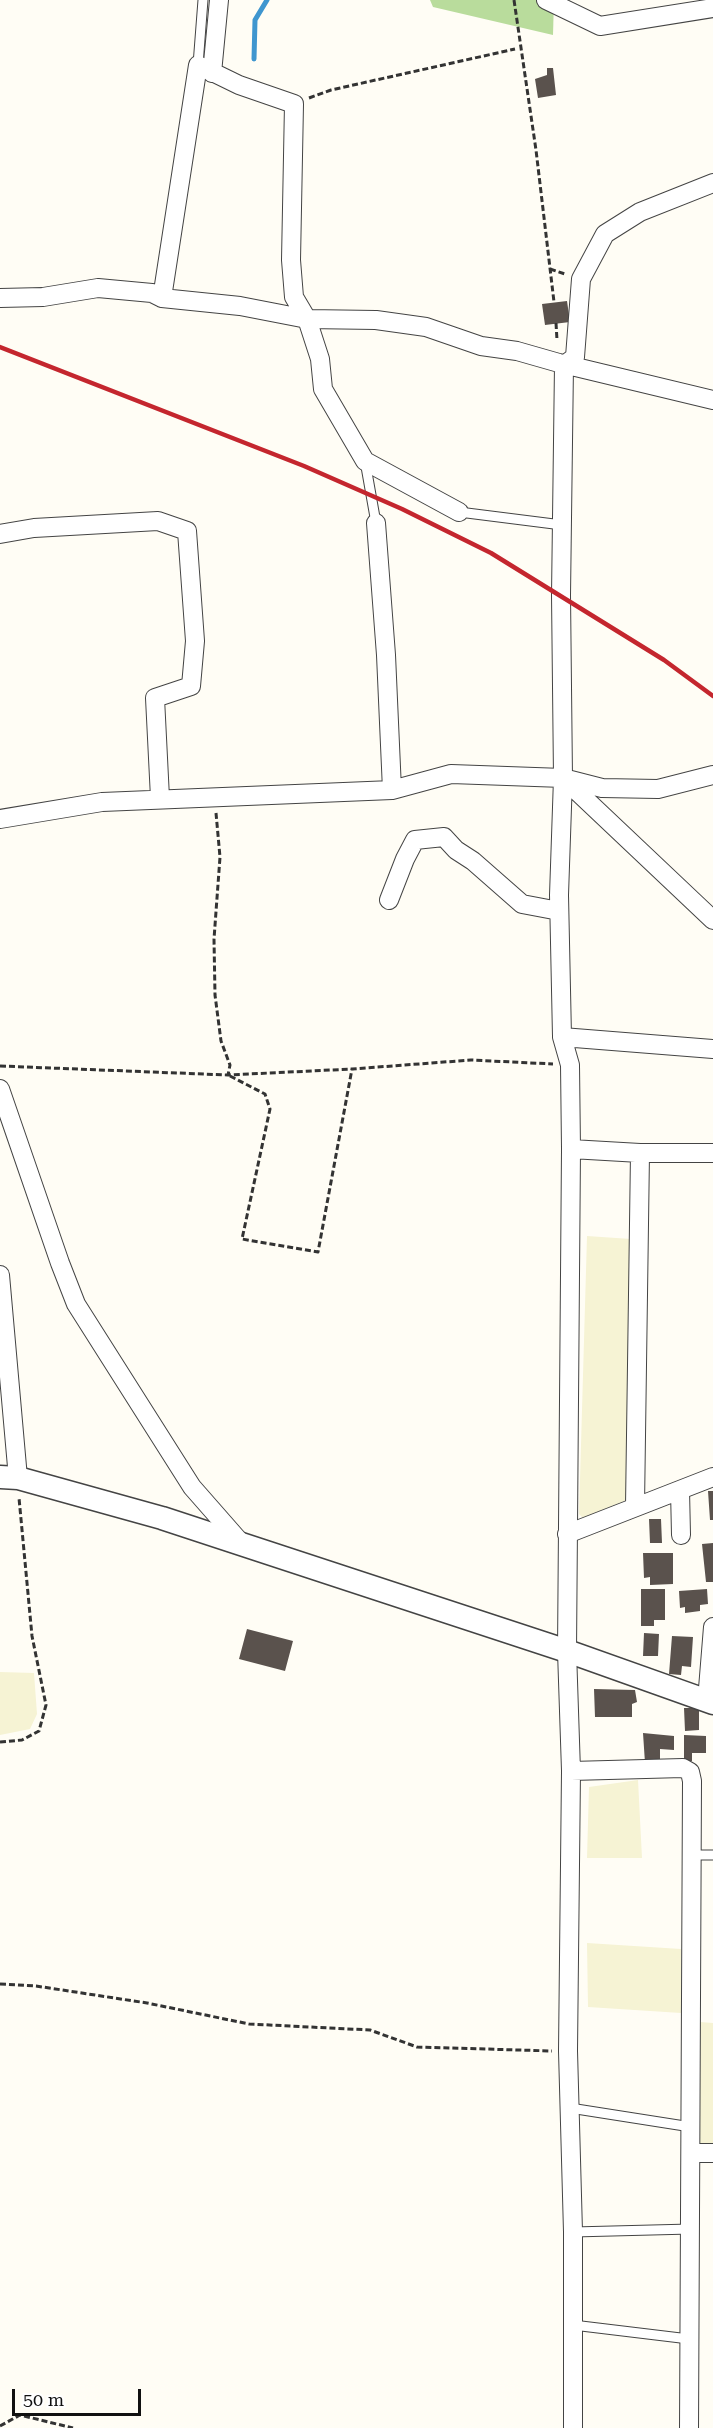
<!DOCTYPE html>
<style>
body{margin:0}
#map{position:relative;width:713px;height:2428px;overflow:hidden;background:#fffdf5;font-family:"Roboto Serif",serif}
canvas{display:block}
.scale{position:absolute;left:12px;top:2389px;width:129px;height:27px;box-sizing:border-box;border:3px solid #111;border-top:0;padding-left:8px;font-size:18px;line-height:21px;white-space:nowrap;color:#111;-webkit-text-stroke:4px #fff;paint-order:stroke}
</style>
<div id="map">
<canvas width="713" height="2428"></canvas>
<div class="scale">50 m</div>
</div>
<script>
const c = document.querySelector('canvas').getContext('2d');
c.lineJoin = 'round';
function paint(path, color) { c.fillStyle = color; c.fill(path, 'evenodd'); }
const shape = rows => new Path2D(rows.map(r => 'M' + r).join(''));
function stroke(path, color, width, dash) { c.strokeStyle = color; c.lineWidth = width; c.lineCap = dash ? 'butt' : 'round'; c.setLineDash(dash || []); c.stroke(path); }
paint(shape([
 [587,1236,631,1239,629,1499,583,1518,579,1514],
 [0,1672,34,1673,37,1714,30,1729,0,1735],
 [638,1780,642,1858,587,1858,589,1787],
 [587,1943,681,1949,681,2013,588,2007],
 [700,2022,713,2023,713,2144,700,2144]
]), '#f6f3d4');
paint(shape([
 [430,0,554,0,553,35,433,7]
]), '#b9dc9c');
stroke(shape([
 [254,59,255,20,267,0]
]), '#3f96cf', 5);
paint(shape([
 [547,68,553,68,556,95,538,98,535,79,547,75],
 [567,301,570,322,545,325,542,304],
 [708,1491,713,1491,713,1520,710,1520],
 [649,1519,661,1519,662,1543,650,1543],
 [713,1543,713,1582,706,1582,702,1544],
 [643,1553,673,1553,673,1584,650,1585,650,1577,644,1578],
 [641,1589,665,1589,665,1620,654,1620,654,1626,641,1626],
 [707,1589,708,1604,700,1605,700,1611,685,1613,685,1607,680,1608,679,1591],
 [247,1629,293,1641,285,1671,239,1659],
 [644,1633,659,1634,658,1656,643,1656],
 [672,1636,693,1637,691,1667,682,1666,681,1675,669,1674],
 [594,1689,635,1690,637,1702,632,1704,632,1717,595,1717],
 [684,1708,699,1708,699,1730,685,1731],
 [643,1733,674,1736,674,1750,660,1749,660,1765,645,1763],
 [684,1735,706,1736,706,1753,692,1753,692,1761,684,1761]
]), '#5a524d');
const service = shape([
 [198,65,203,0],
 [365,461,376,523],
 [459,512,562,525],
 [691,1855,713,1855],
 [570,2108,691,2127],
 [573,2232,691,2229],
 [573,2325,689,2339]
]);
const minor = shape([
 [546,0,600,26,713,8],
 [212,73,219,0],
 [0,298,43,297,98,288,152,293,162,298,240,306,307,319,376,320,426,327,481,346,517,351,559,363,713,400],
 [162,298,198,65,239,85,294,104,291,260,294,297,307,319,320,359,323,389,365,461,459,512],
 [564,365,561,595,563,778,559,895,562,1037,570,1065,571,1149,567,1651,571,1771,568,2051,573,2232,573,2428],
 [564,365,575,357,581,279,605,234,640,212,713,183],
 [376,523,386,655,392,790],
 [0,534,34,528,158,521,187,531,195,641,191,686,155,698,160,798],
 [564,779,713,920],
 [0,819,102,802,392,790,451,774,563,778,602,788,658,789,713,775],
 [389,900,405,859,415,840,444,837,456,850,473,861,522,904,559,911],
 [562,1037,713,1049],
 [0,1089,60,1263,76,1304,192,1487,242,1544],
 [571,1149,640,1153,713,1153],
 [0,1275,18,1478],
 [680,1490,681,1535],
 [635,1506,640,1153],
 [567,1534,713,1477],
 [707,1701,713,1627],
 [571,1771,683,1768,690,1772,692,1781,689,2428],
 [691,2153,713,2153]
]);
const tertiary = shape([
 [0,1477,18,1478,162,1518,567,1651,713,1703]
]);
stroke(service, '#444', 11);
stroke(minor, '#444', 20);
stroke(tertiary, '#444', 25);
stroke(shape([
 [514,0,536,150,554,302],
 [309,98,331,90,515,49],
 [550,269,565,274],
 [556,323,557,340],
 [216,813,220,857,214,939,215,995,221,1041,230,1065,228,1075],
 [0,1066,228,1075,352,1069,471,1060,553,1064],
 [230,1076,265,1094,270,1109,242,1239,318,1252,352,1069],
 [0,1742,22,1740,39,1731,46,1705,32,1636,19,1498],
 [0,1984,36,1986,147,2003,249,2024,370,2030,417,2047,552,2051],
 [0,2426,20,2415,73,2428]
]), '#333', 3, [6, 3]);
stroke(service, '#fff', 9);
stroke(minor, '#fff', 18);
stroke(tertiary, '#fff', 22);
stroke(shape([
 [0,347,304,466,402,509,491,553,664,660,713,696]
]), '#c4262e', 4.5);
</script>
